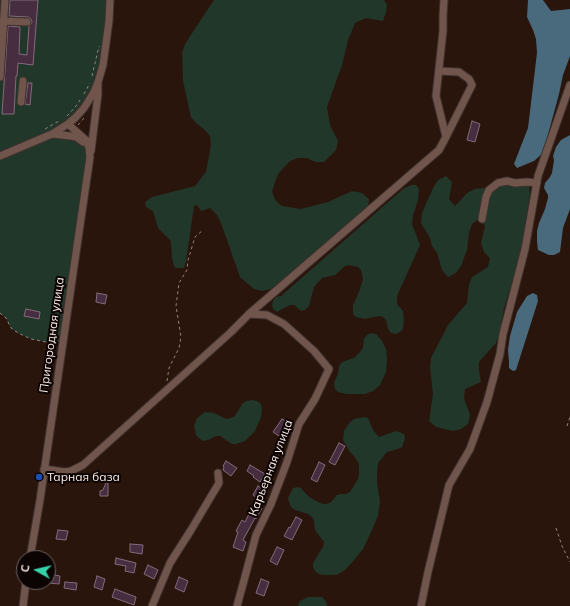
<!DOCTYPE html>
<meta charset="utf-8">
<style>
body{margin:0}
#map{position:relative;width:570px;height:606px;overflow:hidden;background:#2a150d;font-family:Mulish,sans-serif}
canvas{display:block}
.north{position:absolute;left:16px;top:550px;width:40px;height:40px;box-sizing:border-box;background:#0c0402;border:1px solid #6c615e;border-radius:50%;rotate:278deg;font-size:11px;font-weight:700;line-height:16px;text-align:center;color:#fdede8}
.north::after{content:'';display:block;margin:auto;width:14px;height:18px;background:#34d4a8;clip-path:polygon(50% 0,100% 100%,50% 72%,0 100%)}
</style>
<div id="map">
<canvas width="570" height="606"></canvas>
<div class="north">С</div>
</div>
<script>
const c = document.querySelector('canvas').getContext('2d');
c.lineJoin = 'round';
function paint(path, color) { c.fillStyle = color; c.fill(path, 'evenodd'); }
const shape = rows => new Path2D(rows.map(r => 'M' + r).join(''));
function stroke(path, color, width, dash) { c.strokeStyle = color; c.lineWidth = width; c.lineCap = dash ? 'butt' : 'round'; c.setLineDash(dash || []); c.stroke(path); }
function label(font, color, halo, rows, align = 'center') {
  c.font = font + ' Mulish,sans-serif'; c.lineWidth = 4; c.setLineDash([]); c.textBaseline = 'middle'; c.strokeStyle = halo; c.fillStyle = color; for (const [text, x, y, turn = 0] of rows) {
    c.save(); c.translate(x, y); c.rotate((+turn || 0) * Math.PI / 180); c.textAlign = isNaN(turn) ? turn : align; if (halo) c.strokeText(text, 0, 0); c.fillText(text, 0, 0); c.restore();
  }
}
paint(shape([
 [0,0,109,0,98,82,84,108,53,134,83,142,90,157,62,344,50,343,31,339,18,333,11,328,6,318,0,313],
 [214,0,384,0,387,4,386,12,383,21,366,18,355,23,348,40,342,65,327,107,330,125,338,141,336,150,324,162,315,162,307,158,298,158,290,161,278,174,272,191,275,200,282,206,301,209,328,202,352,191,362,193,369,199,368,208,271,289,262,291,254,289,240,277,221,223,217,215,210,208,201,211,197,205,194,206,186,261,184,268,175,268,172,259,171,241,158,228,153,211,146,207,145,202,152,197,195,186,206,172,211,145,210,136,204,129,197,124,191,117,183,81,182,53,185,44],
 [446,176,452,182,449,199,455,206,467,193,475,189,520,184,529,185,530,194,520,257,504,308,499,335,496,343,479,362,479,370,481,382,465,389,464,398,470,415,468,424,461,429,453,431,436,427,429,421,433,394,430,367,431,358,448,325,467,303,469,285,472,277,488,267,490,258,484,252,481,243,485,226,479,219,472,224,469,233,467,250,461,266,456,273,448,277,442,270,437,253,432,246,430,238,421,223,422,213,433,188,438,180],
 [411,185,416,185,419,189,418,200,413,215,412,224,420,245,397,296,397,304,403,311,404,320,403,329,400,332,396,334,391,333,388,329,386,320,383,317,379,316,365,319,356,317,353,314,353,305,359,292,363,279,361,270,358,267,349,265,345,266,335,275,322,278,314,287,309,306,305,310,301,311,294,305,290,305,277,312,273,309,272,305,273,301,276,297,281,296,403,189],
 [371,333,376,334,382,341,386,349,387,358,386,372,380,385,373,391,365,394,347,394,338,392,335,389,334,384,335,380,338,374,339,367,341,363,345,361,354,358,360,352,363,348,364,339,367,335],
 [252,400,257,401,260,403,262,408,261,417,255,431,245,441,236,444,232,444,220,436,216,436,208,440,203,441,199,438,196,435,194,426,197,418,205,412,214,413,226,419,231,418,235,416,243,403,247,401],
 [364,417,368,418,373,430,379,437,396,431,404,434,405,438,402,447,398,449,387,452,378,463,377,473,377,483,380,501,378,516,372,530,363,549,354,560,345,570,337,575,324,575,319,574,315,571,313,567,313,563,323,547,324,542,315,530,314,521,312,517,308,514,295,510,291,507,289,502,288,498,293,488,297,487,301,488,307,495,314,500,323,504,327,504,331,502,337,495,341,494,346,494,350,492,358,479,359,474,359,464,354,456,350,452,343,440,344,431,350,422,354,419],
 [308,597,322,597,325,600,327,604,327,606,298,606,300,601]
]), '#21372a');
paint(shape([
 [528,0,543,0,551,11,570,9,570,56,563,75,559,94,543,153,534,161,517,168,514,164,519,151,528,128,537,53,536,39,533,30,527,17],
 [570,135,570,209,563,228,560,252,554,255,549,255,538,250,537,242,537,231,539,223,545,209,548,198,548,195,544,188,545,183,550,177,552,173,554,160,553,156,556,147,561,140],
 [533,293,537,295,538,301,516,370,513,371,509,368,509,362,508,350,510,336,517,312,527,296]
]), '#496a7d');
const building = shape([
 [10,0,38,0,33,65,18,63,17,76,16,76,14,114,2,114,8,26,20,27,19,54,27,55,29,26,31,24,32,22,31,19,28,17,9,16,10,0],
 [28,83,32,83,30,105,25,104,28,83],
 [472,121,480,124,475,142,467,140,472,121],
 [97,293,107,295,105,304,96,302,97,293],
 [26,309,40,312,39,319,24,316,26,309],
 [282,419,288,422,279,436,273,432,282,419],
 [339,443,345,446,335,465,329,462,339,443],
 [226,461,237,468,231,476,223,470,224,467,223,466,226,461],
 [319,462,325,465,317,482,311,479,319,462],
 [250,465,265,474,260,482,253,477,254,476,247,471,250,465],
 [108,478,108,496,100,496,100,491,103,490,108,478],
 [258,486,267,492,258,506,262,508,256,519,255,518,243,540,246,542,243,551,233,547,238,532,236,531,242,520,245,522,257,498,253,495,258,486],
 [296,517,302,520,292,540,284,536,289,527,290,528,296,517],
 [58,530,68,531,66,540,56,539,58,530],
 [130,544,143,545,142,554,130,552,130,544],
 [277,547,284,550,277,565,270,561,277,547],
 [116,558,136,563,134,573,125,571,126,566,115,564,116,558],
 [148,565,158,570,154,579,144,574,148,565],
 [49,574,60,576,59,584,48,583,49,574],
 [97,576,105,579,102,590,94,587,97,576],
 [179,577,188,581,184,592,175,588,179,577],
 [261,579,269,582,264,596,256,593,261,579],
 [65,582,77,583,76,590,64,588,65,582],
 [115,589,136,597,134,605,112,597,115,589]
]);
paint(building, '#472d40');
stroke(building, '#836b7b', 1);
const minor = shape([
 [3,21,27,22],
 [439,71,459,72,469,79,472,85,446,137],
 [0,77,5,0],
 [21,102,23,81],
 [52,134,71,136,76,137,83,142],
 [91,151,98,94,98,84],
 [0,156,52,134,68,124,76,117,84,108,94,92,98,82,103,65,109,21,110,0],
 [482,219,486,197,489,190,498,183,507,181,515,183,527,182,537,183],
 [44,469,65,472,71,471,83,465,230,333,249,314,439,150,446,137,436,96,443,31,443,16,444,0],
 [30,558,40,500,90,157,89,148,86,140,68,124],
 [23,606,26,582],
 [152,606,170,563,191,530,219,483,218,473],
 [237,606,246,573,256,535,271,504,287,462,299,424,315,399,329,369,314,351,284,324,267,315,249,314],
 [421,606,428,572,449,485,470,449,487,402,500,354,503,334,525,249,538,176,570,85]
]);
stroke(minor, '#40312e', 9);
stroke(shape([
 [92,76,99,46],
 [84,94,90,83],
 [67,116,76,106,80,100],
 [78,125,84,118],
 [45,129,59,121],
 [0,313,6,318,11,328,18,333,31,339,56,344],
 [167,381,169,368,179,348,181,337,176,306,179,283,187,270,188,260,195,237,203,230],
 [567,426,570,417],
 [556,528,562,546,570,562]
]), '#95837d', 1, [3, 3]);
stroke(minor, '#6f554b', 7);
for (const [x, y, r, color] of [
 [39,477,4,"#1a4fb4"]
]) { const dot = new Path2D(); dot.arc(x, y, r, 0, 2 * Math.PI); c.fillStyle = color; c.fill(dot); stroke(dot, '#0c0402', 1.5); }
label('12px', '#fdede8', '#0c0402', [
 ["Пригородная улица",52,335,-82],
 ["Карьерная улица",271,468,-69]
]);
label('12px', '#fdede8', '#0c0402', [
 ["Тарная база",47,477]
], 'left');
</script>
